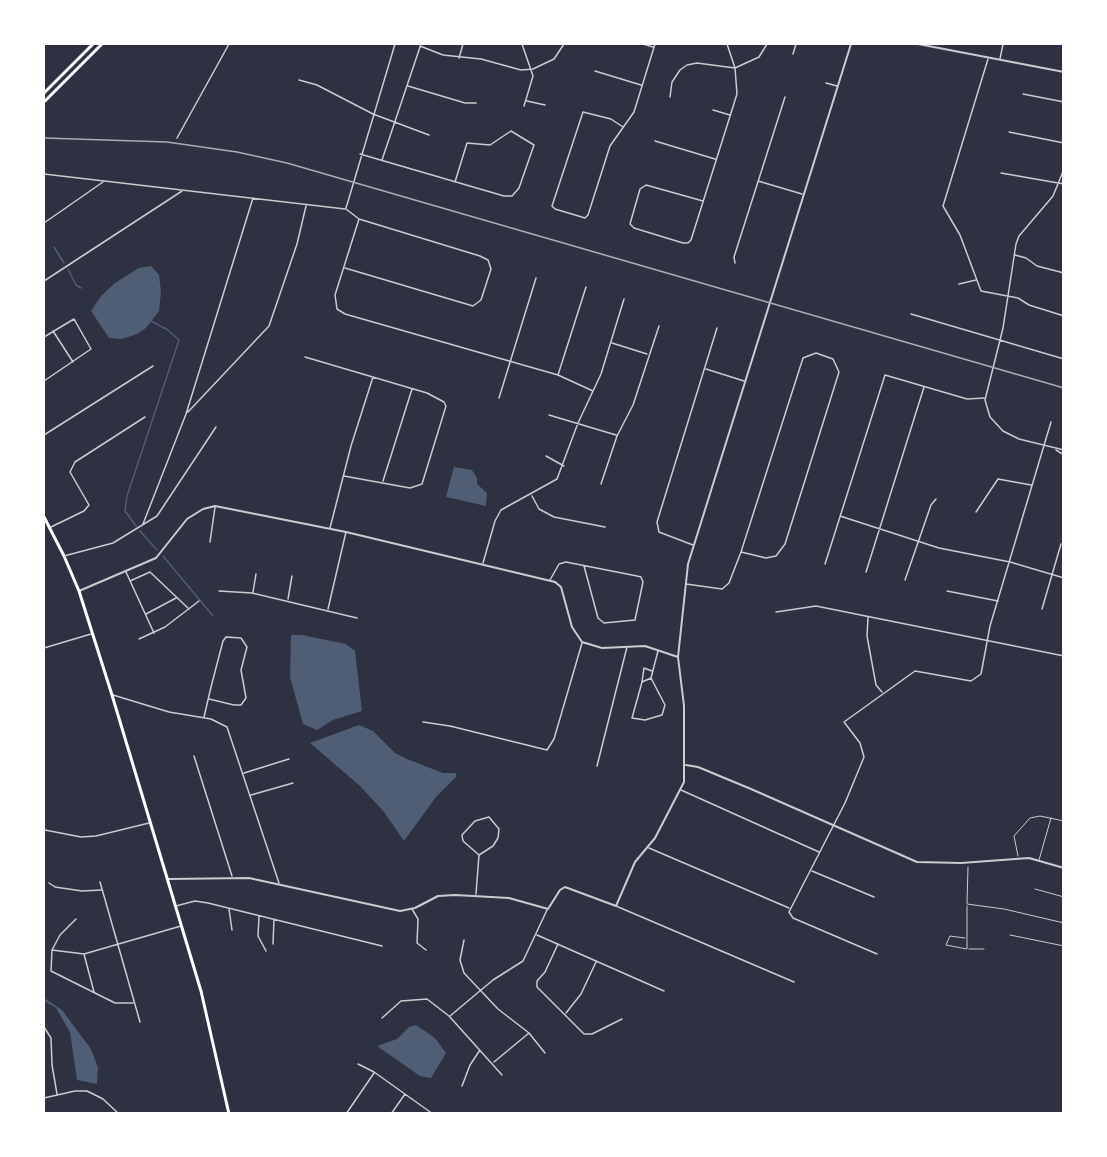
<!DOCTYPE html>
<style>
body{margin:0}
#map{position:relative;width:1107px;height:1157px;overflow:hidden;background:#2d3142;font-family:Karla,sans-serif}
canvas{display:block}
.frame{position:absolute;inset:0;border:45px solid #fff;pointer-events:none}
</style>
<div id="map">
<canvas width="1107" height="1157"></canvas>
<div class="frame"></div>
</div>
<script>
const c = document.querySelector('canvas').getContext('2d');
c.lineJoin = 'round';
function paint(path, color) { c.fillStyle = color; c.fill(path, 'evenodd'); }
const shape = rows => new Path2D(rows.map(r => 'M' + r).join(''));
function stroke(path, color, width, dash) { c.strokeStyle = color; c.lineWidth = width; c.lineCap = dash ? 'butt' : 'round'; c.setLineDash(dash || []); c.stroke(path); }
paint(shape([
 [151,266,159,275,161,292,159,311,146,328,137,334,122,339,109,338,91,311,101,296,115,283,139,268],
 [454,467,472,470,477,478,477,484,487,493,486,506,446,497],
 [291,635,302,635,346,644,355,651,362,711,333,720,317,730,303,724,290,677],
 [359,725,373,731,395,753,407,759,443,773,455,773,457,776,436,797,404,841,384,812,360,786,310,743],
 [44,998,62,1010,91,1049,98,1068,97,1084,77,1080,70,1032,56,1008,44,1001],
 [416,1025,435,1038,446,1053,431,1078,420,1076,377,1046,397,1039,409,1027]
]), '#4f5d75');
stroke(shape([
 [54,247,64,263],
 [68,269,76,285,81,288],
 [136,526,125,511,127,496,179,340,168,330,151,321],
 [140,531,157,550],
 [163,556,213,616]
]), '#4f5d75', 1.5);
stroke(shape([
 [1018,856,1014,836,1030,818,1040,816,1064,821],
 [1039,860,1051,818],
 [968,867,967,904,1004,909,1064,923],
 [1035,889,1064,897],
 [1010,935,1064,946],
 [965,938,950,936,946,945,967,949,967,906],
 [969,949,984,949]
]), '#caccd0', 1);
stroke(shape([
 [522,44,533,76,524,106],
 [643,44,653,47],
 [420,46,443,55,481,59,521,70,533,69,554,59,564,44],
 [793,54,796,44],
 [459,58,463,44],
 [988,59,943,206,960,235,981,291,1018,298,1029,305,1064,316],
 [1000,59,1003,44],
 [595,71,641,85],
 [299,80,317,85,373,114,429,135],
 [826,83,837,86],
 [408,86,465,103,476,103],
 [1023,94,1064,102],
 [670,97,672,82,680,70,687,65,697,63,735,68,759,57,767,44],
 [527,101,545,105],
 [713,110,730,115],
 [623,127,611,119,583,112,552,206,555,209,585,218,588,215,610,146,634,112,655,44],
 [1009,132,1064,143],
 [177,138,229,44],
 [655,141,715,159],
 [360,154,504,196,512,196,519,188,534,145,511,131,490,145,467,143,455,182],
 [382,160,421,44],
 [1064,169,1053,196,1019,236,1016,244,1003,328,985,400,990,417,1003,431,1019,439,1064,450],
 [1001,173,1064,184],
 [44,174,345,209],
 [758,181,802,194],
 [703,201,646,185,640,189,630,224,634,228,683,243,688,243,691,240,737,94,735,68,727,44],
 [346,208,395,44],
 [359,219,335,295,337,309,345,314,558,375,593,391],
 [44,223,103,182],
 [1015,255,1026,258,1037,266,1064,273],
 [735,263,734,257,785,97],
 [345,268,473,306,481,300,491,269,488,260,480,256,359,219,346,209],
 [44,281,182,191],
 [959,284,976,280],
 [911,314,1064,359],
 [53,331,73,362],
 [44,337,74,319,91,349,44,381],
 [612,343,647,354],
 [816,353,833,359,839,372,785,544,776,556,766,558,741,552,803,358,816,353],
 [305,357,427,393,444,402,446,406,422,484,410,488,344,476],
 [706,369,744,381],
 [558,375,586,287],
 [499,398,536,278],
 [188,412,269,326,297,244,306,206],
 [549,415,616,435],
 [44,435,153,366],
 [1056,450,1064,455],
 [546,456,564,466],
 [383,481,412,389],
 [601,484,617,436,633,405,659,326],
 [532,496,539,509,554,517,605,527],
 [976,512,998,479,1031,485],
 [840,516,939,548,1010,562,1064,578],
 [143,524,186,414,253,198],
 [51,527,84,511,89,505,70,472,75,462,145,417],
 [330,528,351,446,373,377],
 [210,542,215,507],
 [693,545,659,532,657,522,717,328],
 [64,556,113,543,157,516,216,427],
 [483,563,495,521,501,510,557,479,578,423,601,374,624,299],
 [825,564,885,375,967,399,984,398],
 [126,572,154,633],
 [866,572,924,387],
 [550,580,559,564,566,562,637,576,641,577,643,582,635,620,604,623,598,618,584,566],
 [905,580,931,505,936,499],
 [130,581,150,572,189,609],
 [686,584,722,589,729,583,741,552],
 [219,591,252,593,357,618],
 [947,591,998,601],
 [253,592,256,574],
 [288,599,292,576],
 [328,609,346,532],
 [1042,609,1061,544],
 [776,612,816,606,1064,656],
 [146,614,176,598],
 [868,617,867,636,876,685,882,692],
 [139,639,165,627,199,601],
 [44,648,91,634],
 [651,678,665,705,662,715,645,720,632,718,642,682,651,678,658,651],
 [642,682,644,668,652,671],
 [113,695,169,712,211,719,227,727,279,883],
 [204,717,211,687,223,641,226,637,241,638,247,647,241,670,246,698,241,705,234,705,209,699],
 [423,722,450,726,547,750,554,739,582,643],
 [194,756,232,876],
 [597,766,627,647],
 [244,773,289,759],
 [681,790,819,852],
 [251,795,293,783],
 [45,830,81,837,96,836,149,823],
 [649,848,789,908],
 [812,871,874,897],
 [100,882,140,1022],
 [49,883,55,887,82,891,101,890],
 [476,894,479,855,463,841,462,835,475,821,489,817,499,829,498,838,493,846,479,855],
 [176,906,195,901,208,903,382,946],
 [616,906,794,982],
 [229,909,232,930],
 [412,909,418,919,417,943,426,950],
 [259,916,258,936,266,951],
 [76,919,60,935,52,950,51,971,115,1003,133,1003],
 [537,935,664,991],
 [464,940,460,960,464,973,498,1009,529,1033,545,1053],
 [273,944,274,919],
 [558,944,545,972,537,981,537,987,584,1034,592,1034,622,1019],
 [52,950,84,954,181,926],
 [84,954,94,992],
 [877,954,793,918,789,912,845,803,864,757,860,743,844,722,915,671,971,681,981,674,990,626,1051,422],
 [566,1013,581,994,596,962],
 [450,1016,493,980,523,961,547,910],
 [382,1018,401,1001,427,999,449,1016,502,1075],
 [44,1027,51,1038,52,1065,57,1094],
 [494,1062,529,1033],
 [358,1064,374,1072,433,1114],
 [462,1086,470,1065,480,1050],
 [44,1098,75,1091,87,1091,103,1099,119,1114],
 [346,1114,374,1073],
 [391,1114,405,1094]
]), '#caccd0', 1.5);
stroke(shape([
 [918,44,1064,72],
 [79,591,156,558,187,519,203,509,215,506,346,532,555,582,561,587,572,627,582,642,602,648,645,646,678,657],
 [686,765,698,767,751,789,917,862,961,863,1029,858,1064,868],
 [168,879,249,878,400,911,415,908,438,896,455,895,509,898,548,909,560,890,565,887,616,906,635,862,655,838,684,782,684,706,678,657,688,564,851,44]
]), '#caccd0', 2);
stroke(shape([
 [44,93,93,44],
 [44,102,102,44],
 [44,517,64,556,79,591,112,695,201,991,229,1114]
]), '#fff', 3);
stroke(shape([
 [44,138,167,142,237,152,287,163,1064,388]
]), '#abadb3', 1.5);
</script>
